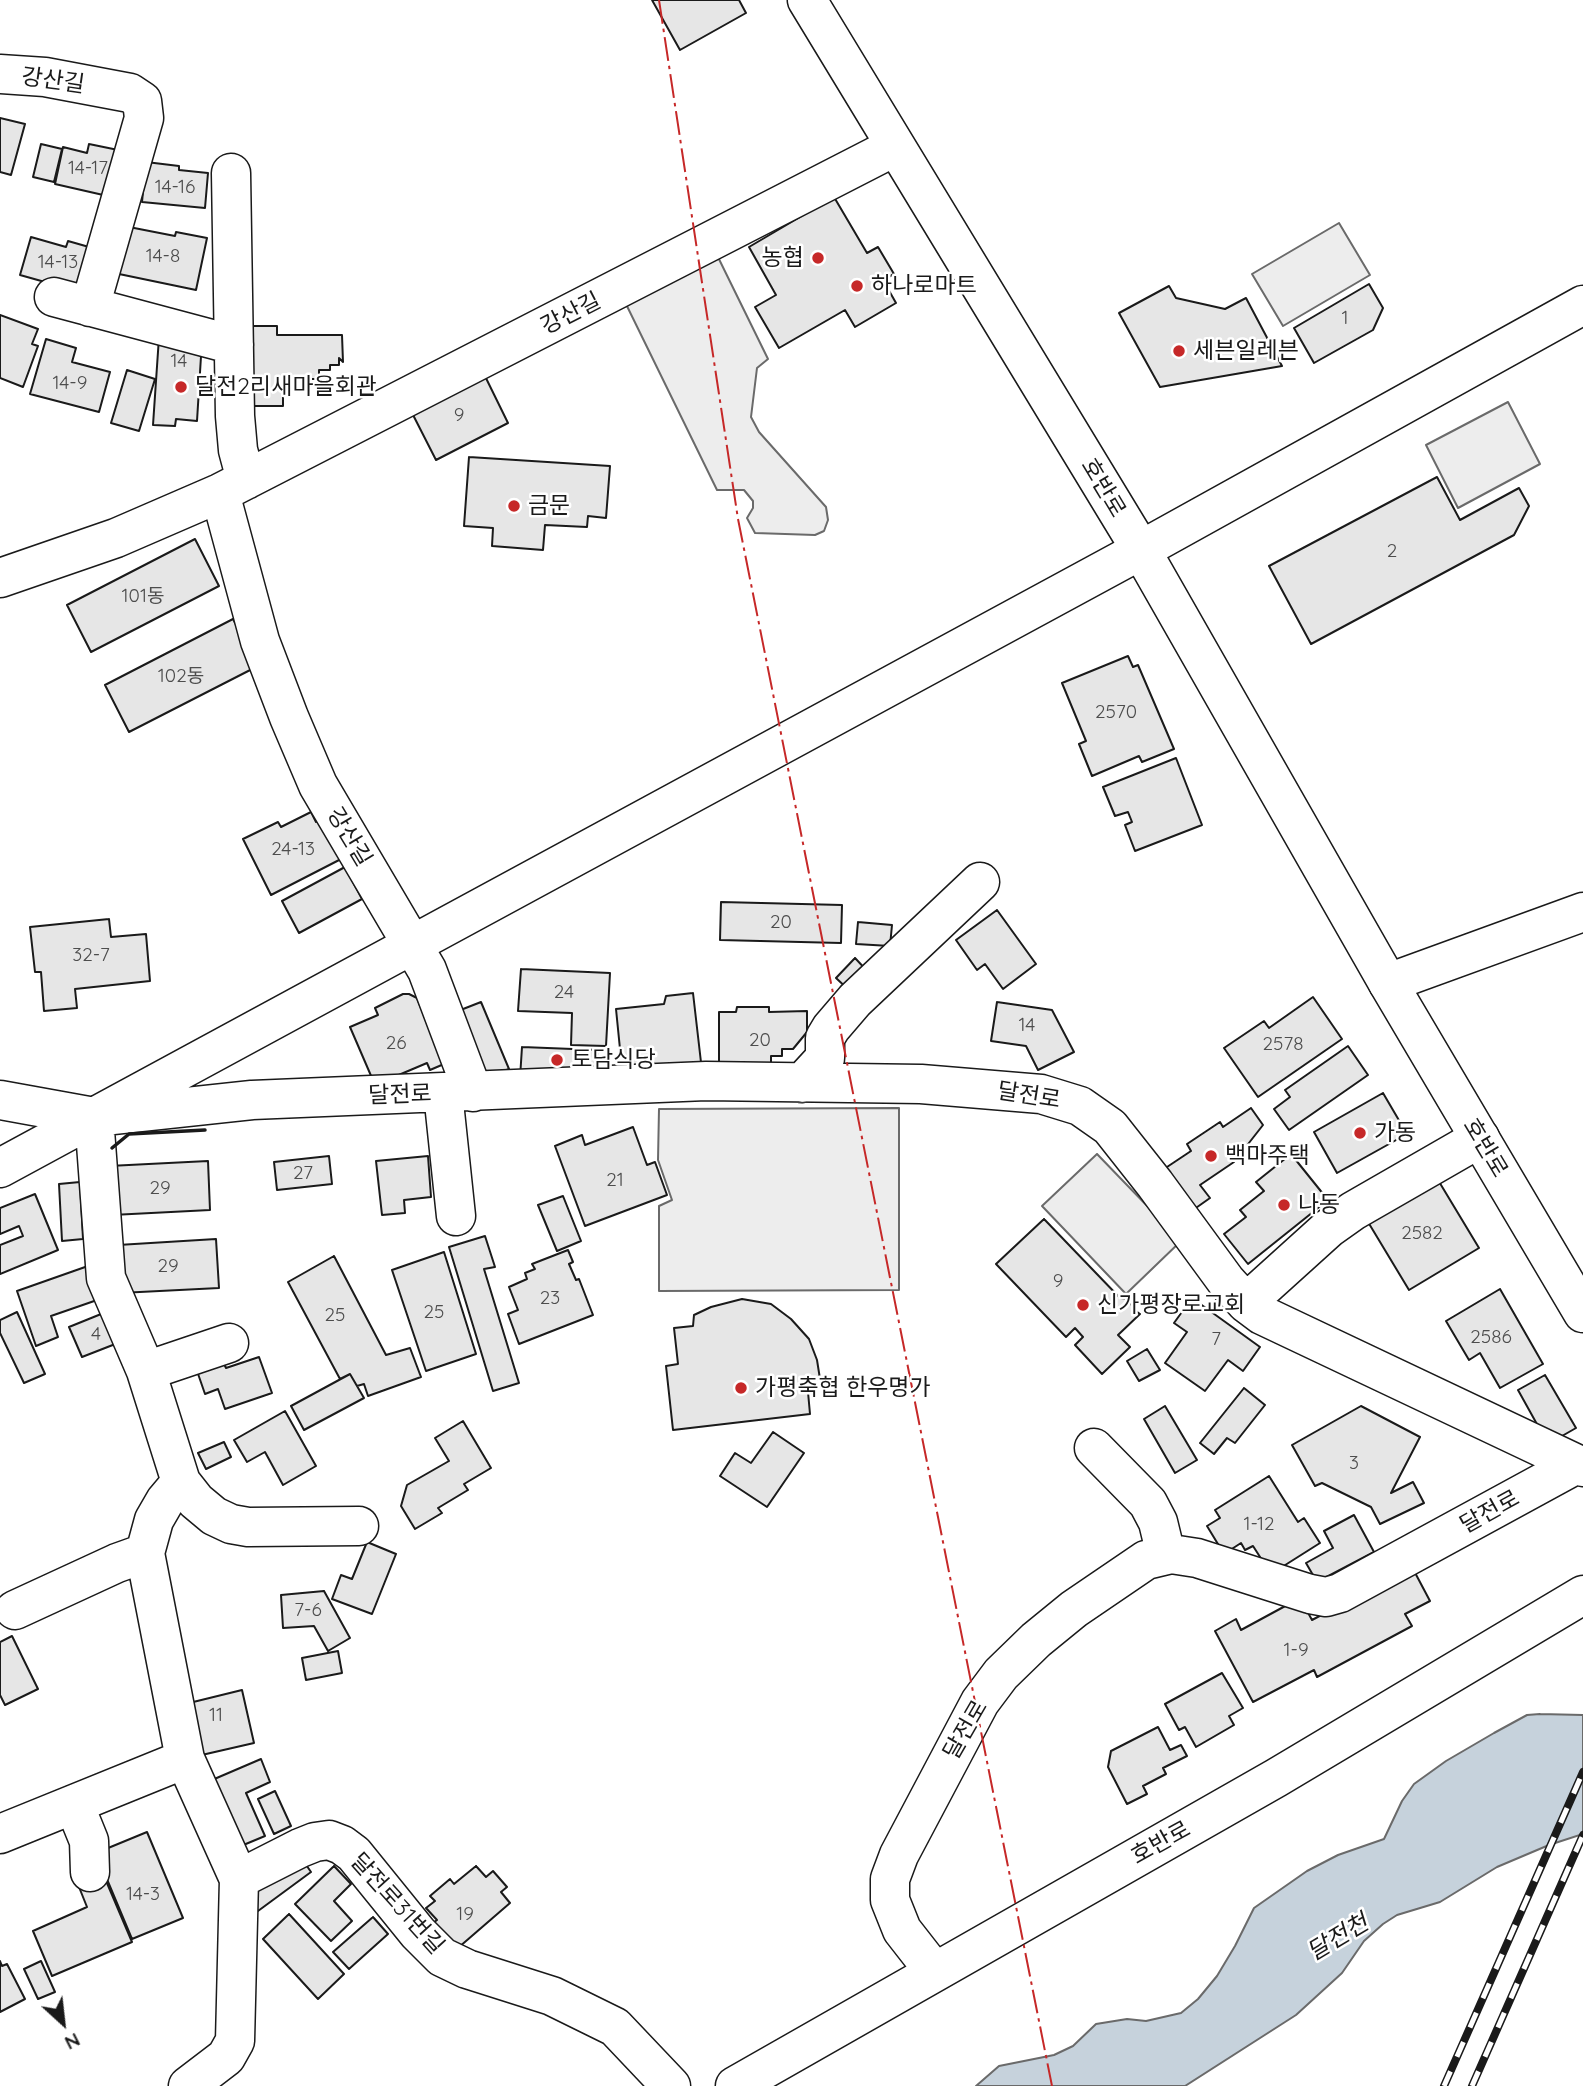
<!DOCTYPE html>
<meta charset="utf-8">
<style>
body{margin:0}
#map{position:relative;width:1583px;height:2086px;overflow:hidden;background:#fff;font-family:Quicksand,sans-serif}
canvas{display:block}
.north{position:absolute;left:28px;top:1988px;width:70px;height:70px;-webkit-text-stroke:5px #fff;paint-order:stroke;rotate:153deg;font-size:19px;font-weight:700;line-height:28px;text-align:center;color:#1a1a1a}
.north::after{content:'';display:block;margin:auto;width:24px;height:32px;background:#1a1a1a;clip-path:polygon(50% 0,100% 100%,50% 72%,0 100%)}
</style>
<div id="map">
<canvas width="1583" height="2086"></canvas>
<div class="north">N</div>
</div>
<script>
const c = document.querySelector('canvas').getContext('2d');
c.lineJoin = 'round';
function paint(path, color) { c.fillStyle = color; c.fill(path, 'evenodd'); }
const shape = rows => new Path2D(rows.map(r => 'M' + r).join(''));
function stroke(path, color, width, dash) { c.strokeStyle = color; c.lineWidth = width; c.lineCap = dash ? 'butt' : 'round'; c.setLineDash(dash || []); c.stroke(path); }
function label(font, color, halo, rows, align = 'center') {
  c.font = font + ' Quicksand,"Noto Sans KR",sans-serif'; c.lineWidth = 5; c.setLineDash([]); c.textBaseline = 'middle'; c.strokeStyle = halo; c.fillStyle = color; for (const [text, x, y, turn = 0] of rows) {
    c.save(); c.translate(x, y); c.rotate((+turn || 0) * Math.PI / 180); c.textAlign = isNaN(turn) ? turn : align; if (halo) c.strokeText(text, 0, 0); c.fillText(text, 0, 0); c.restore();
  }
}
const parking = shape([
 [1339,223,1370,275,1283,326,1252,274,1339,223],
 [715,251,768,359,757,368,751,417,759,432,826,507,828,520,824,531,815,535,755,533,747,518,753,508,753,501,744,490,717,490,624,300,715,251],
 [1508,402,1540,464,1458,508,1426,445,1508,402],
 [899,1108,899,1290,659,1291,659,1206,672,1200,658,1160,659,1109,899,1108],
 [1097,1154,1181,1241,1126,1294,1042,1206,1097,1154]
]);
paint(parking, '#ededed');
stroke(parking, '#6a6a6a', 2);
const water = shape([
 [1540,1714,1583,1715,1583,1834,1549,1845,1497,1867,1440,1902,1397,1915,1383,1924,1364,1941,1342,1973,1296,2015,1185,2086,976,2086,999,2066,1054,2055,1073,2046,1096,2024,1127,2019,1146,2021,1181,2013,1198,1999,1217,1976,1235,1946,1254,1908,1307,1871,1338,1855,1384,1839,1402,1801,1414,1784,1446,1761,1494,1733,1527,1715,1540,1714]
]);
paint(water, '#c6d2dc');
stroke(water, '#6a6a6a', 2);
const building = shape([
 [652,0,739,0,746,13,680,50,652,0],
 [0,118,25,124,11,175,0,172,0,118],
 [41,144,62,149,54,182,33,177,41,144],
 [89,144,123,151,112,197,55,184,63,147,87,153,89,144],
 [146,162,179,166,179,170,208,173,205,208,142,202,146,162],
 [834,197,867,253,878,247,894,274,883,280,896,303,855,327,845,310,779,348,755,307,776,295,749,247,834,197],
 [129,227,175,236,176,232,207,238,196,290,119,274,129,227],
 [31,237,66,247,68,241,96,249,84,293,20,275,31,237],
 [1369,284,1383,308,1373,330,1314,363,1294,328,1369,284],
 [1169,286,1176,298,1225,309,1246,298,1282,366,1160,387,1119,313,1169,286],
 [0,315,38,329,32,344,38,346,23,387,0,378,0,315],
 [246,326,277,326,277,335,342,335,343,362,339,358,339,365,330,365,330,370,319,370,319,379,283,379,283,406,253,406,246,326],
 [159,337,202,340,197,421,176,419,175,426,153,425,159,337],
 [46,339,76,348,72,362,110,372,99,412,30,394,46,339],
 [127,370,155,379,139,431,111,423,127,370],
 [482,370,508,423,436,460,409,407,482,370],
 [469,457,610,466,606,518,588,516,587,527,545,525,543,550,492,546,493,528,464,526,469,457],
 [1437,477,1460,520,1519,488,1529,506,1514,535,1311,644,1269,566,1437,477],
 [195,539,219,586,91,652,67,605,195,539],
 [233,619,258,666,129,732,105,685,233,619],
 [1128,656,1133,667,1138,665,1174,749,1142,762,1139,756,1092,776,1079,744,1086,741,1062,683,1128,656],
 [1176,758,1202,825,1135,851,1125,825,1132,822,1128,812,1115,816,1103,787,1176,758],
 [311,812,316,822,323,818,343,858,271,895,243,839,278,822,281,827,311,812],
 [345,867,362,899,299,933,282,901,345,867],
 [721,902,842,905,841,943,720,940,721,902],
 [997,910,1036,964,1003,989,985,964,977,970,956,940,997,910],
 [109,919,111,937,146,934,150,981,75,989,77,1008,44,1011,41,972,35,972,30,927,109,919],
 [858,922,892,925,890,946,856,944,858,922],
 [855,958,870,974,851,992,836,978,855,958],
 [521,969,610,973,606,1046,571,1045,572,1013,518,1011,521,969],
 [693,993,702,1071,623,1079,616,1009,664,1004,666,996,693,993],
 [403,994,409,994,417,998,444,1064,430,1070,427,1063,375,1085,350,1027,378,1015,375,1008,403,994],
 [1313,997,1342,1039,1258,1097,1224,1048,1264,1021,1269,1028,1313,997],
 [481,1002,509,1069,486,1078,458,1011,481,1002],
 [997,1002,1052,1010,1074,1052,1038,1070,1026,1046,991,1041,997,1002],
 [737,1007,769,1007,769,1012,807,1011,807,1032,793,1049,782,1049,782,1056,771,1056,771,1067,719,1067,719,1012,736,1012,737,1007],
 [1348,1046,1368,1075,1289,1130,1274,1109,1290,1097,1285,1090,1348,1046],
 [522,1047,598,1050,596,1081,520,1078,522,1047],
 [1383,1093,1407,1134,1337,1173,1314,1132,1383,1093],
 [1251,1108,1263,1125,1234,1162,1200,1185,1210,1198,1193,1210,1164,1169,1191,1151,1187,1144,1220,1122,1223,1127,1251,1108],
 [633,1127,647,1165,655,1162,667,1195,585,1226,555,1146,582,1135,585,1145,633,1127],
 [1291,1154,1328,1200,1248,1264,1224,1234,1246,1217,1240,1210,1264,1191,1256,1182,1291,1154],
 [329,1156,332,1184,277,1190,274,1162,329,1156],
 [428,1156,431,1197,404,1200,405,1213,382,1215,376,1161,428,1156],
 [208,1161,210,1210,112,1215,109,1166,208,1161],
 [1435,1175,1479,1248,1409,1290,1365,1217,1435,1175],
 [80,1182,83,1239,62,1241,59,1184,80,1182],
 [35,1194,58,1250,0,1274,0,1245,23,1236,19,1226,0,1234,0,1208,35,1194],
 [563,1196,581,1241,557,1251,538,1205,563,1196],
 [1044,1219,1120,1298,1130,1300,1133,1309,1140,1314,1118,1335,1130,1347,1102,1374,1075,1345,1083,1337,1075,1328,1066,1337,996,1264,1044,1219],
 [485,1236,495,1267,484,1269,519,1383,493,1391,449,1247,485,1236],
 [216,1239,219,1288,120,1293,118,1245,216,1239],
 [568,1250,573,1262,569,1264,576,1280,579,1279,593,1315,519,1344,508,1314,518,1310,509,1287,527,1279,525,1273,535,1269,532,1264,568,1250],
 [444,1252,476,1354,426,1371,392,1270,444,1252],
 [334,1256,386,1355,410,1348,421,1377,368,1396,364,1384,357,1386,350,1374,340,1379,288,1282,334,1256],
 [88,1266,100,1299,51,1316,58,1337,36,1346,17,1291,88,1266],
 [1500,1289,1543,1364,1500,1388,1480,1353,1469,1360,1446,1321,1500,1289],
 [1192,1298,1260,1347,1243,1371,1228,1360,1205,1391,1165,1363,1187,1332,1174,1323,1192,1298],
 [742,1299,771,1304,791,1319,809,1339,817,1360,820,1379,807,1381,810,1414,673,1430,666,1366,678,1364,674,1328,693,1326,694,1315,711,1307,742,1299],
 [111,1310,123,1341,82,1357,69,1327,111,1310],
 [17,1312,45,1374,24,1383,0,1333,0,1320,17,1312],
 [1147,1349,1160,1370,1139,1381,1127,1361,1147,1349],
 [259,1357,272,1393,225,1409,218,1389,205,1394,196,1368,224,1364,226,1368,259,1357],
 [350,1374,364,1398,304,1430,291,1406,350,1374],
 [1545,1375,1576,1428,1548,1444,1518,1390,1545,1375],
 [1244,1388,1265,1405,1235,1443,1227,1438,1214,1454,1200,1443,1244,1388],
 [1165,1406,1197,1460,1175,1473,1144,1419,1165,1406],
 [1361,1406,1420,1437,1391,1493,1413,1482,1424,1503,1380,1524,1371,1507,1322,1483,1315,1486,1292,1445,1361,1406],
 [285,1411,316,1466,283,1485,265,1452,247,1462,234,1440,285,1411],
 [463,1421,491,1468,464,1484,468,1490,438,1508,442,1513,415,1529,401,1506,407,1485,449,1461,435,1438,463,1421],
 [773,1432,804,1453,767,1507,720,1476,735,1453,751,1463,773,1432],
 [224,1442,231,1457,206,1469,198,1453,224,1442],
 [1269,1476,1298,1522,1304,1518,1320,1543,1271,1574,1253,1546,1245,1550,1241,1543,1224,1554,1207,1526,1220,1518,1215,1510,1269,1476],
 [1354,1515,1374,1552,1317,1582,1306,1563,1333,1548,1324,1531,1354,1515],
 [367,1542,396,1554,372,1614,332,1599,341,1575,352,1579,367,1542],
 [1412,1567,1430,1601,1405,1614,1412,1626,1317,1677,1314,1670,1253,1702,1215,1631,1236,1619,1241,1630,1300,1598,1312,1620,1412,1567],
 [324,1591,350,1638,328,1651,314,1626,283,1628,281,1595,324,1591],
 [12,1636,38,1689,5,1705,0,1695,0,1642,12,1636],
 [338,1651,342,1673,306,1680,302,1658,338,1651],
 [1222,1673,1243,1708,1229,1716,1234,1725,1196,1747,1185,1727,1179,1730,1165,1704,1222,1673],
 [242,1690,254,1743,193,1757,181,1705,242,1690],
 [1158,1727,1170,1750,1181,1745,1187,1756,1163,1768,1166,1774,1143,1786,1147,1794,1127,1804,1108,1767,1111,1751,1158,1727],
 [261,1759,270,1782,246,1793,265,1836,241,1846,212,1780,261,1759],
 [275,1791,291,1826,274,1834,258,1799,275,1791],
 [147,1832,183,1918,132,1939,96,1853,147,1832],
 [300,1856,311,1872,258,1911,246,1896,300,1856],
 [334,1866,351,1884,334,1901,352,1921,331,1941,295,1904,334,1866],
 [476,1866,486,1877,493,1871,507,1887,501,1892,510,1903,451,1954,428,1927,437,1920,426,1908,435,1901,430,1896,450,1879,454,1884,476,1866],
 [104,1876,132,1942,52,1976,33,1931,87,1907,79,1887,104,1876],
 [289,1914,344,1974,318,1999,263,1939,289,1914],
 [373,1917,388,1934,349,1969,333,1952,373,1917],
 [0,1961,2,1966,7,1964,25,1999,0,2012,0,1961],
 [41,1961,55,1992,38,1999,24,1969,41,1961]
]);
paint(building, '#e6e6e6');
stroke(building, '#1a1a1a', 2);
const minor = shape([
 [0,74,45,77,130,93,142,101,144,118,90,307],
 [231,173,235,416,238,450,246,480],
 [54,297,234,345],
 [220,493,260,641,289,717,318,785,427,970,473,1092],
 [0,578,116,538,220,493,894,147],
 [1388,983,1583,912],
 [802,1083,825,1058,825,1038,831,1028,855,1000,980,882],
 [443,1093,456,1216],
 [0,1100,94,1117,252,1100,706,1081,921,1084,1041,1094,1080,1106,1110,1127,1155,1184,1226,1281,1246,1303,1262,1315,1583,1467],
 [94,1117,106,1278,146,1371,181,1482,165,1501,154,1520,145,1553,185,1759,239,1879],
 [0,1168,1141,550,1583,305],
 [1246,1303,1329,1228,1353,1211,1480,1138],
 [146,1371,229,1343],
 [1094,1448,1148,1503,1158,1522,1166,1555],
 [181,1482,196,1501,214,1516,231,1524,248,1527,359,1526],
 [15,1610,117,1563,145,1553],
 [74,1804,89,1841,90,1872],
 [0,1834,185,1759],
 [934,1971,902,1930,890,1900,890,1879,899,1855,980,1702,1001,1674,1036,1640,1074,1609,1146,1560,1171,1554,1197,1558,1310,1594,1326,1597,1340,1593,1577,1464],
 [188,2086,226,2057,235,2041,239,1879,300,1848,315,1842,329,1840,342,1845,354,1854,418,1933,442,1957,467,1969,552,1996,615,2027,671,2086],
 [735,2086,1276,1778,1583,1595]
]);
const major = shape([
 [807,0,1141,550,1388,983,1583,1313]
]);
stroke(minor, '#1a1a1a', 41);
stroke(major, '#1a1a1a', 41);
stroke(minor, '#fff', 38);
stroke(major, '#fff', 38);
const rail = shape([
 [1444,2086,1583,1772],
 [1472,2086,1583,1835]
]);
stroke(rail, '#1a1a1a', 8);
stroke(rail, '#fff', 5, [16]);
stroke(shape([
 [112,1148,129,1134,205,1130]
]), '#1a1a1a', 3.5);
stroke(shape([
 [659,0,738,519,1052,2086]
]), '#c62828', 2, [24, 5, 3.5, 5]);
for (const [x, y, r, color] of [
 [818,258,7,"#c62828"],
 [857,286,7,"#c62828"],
 [1179,351,7,"#c62828"],
 [181,387,7,"#c62828"],
 [514,506,7,"#c62828"],
 [557,1060,7,"#c62828"],
 [1360,1133,7,"#c62828"],
 [1211,1156,7,"#c62828"],
 [1284,1205,7,"#c62828"],
 [1083,1305,7,"#c62828"],
 [741,1388,7,"#c62828"]
]) { const dot = new Path2D(); dot.arc(x, y, r, 0, 2 * Math.PI); c.fillStyle = color; c.fill(dot); stroke(dot, '#fff', 2.5); }
label('19px', '#4d4d4d', null, [
 ["14-17",88,168],
 ["14-16",175,187],
 ["14-8",163,256],
 ["14-13",58,262],
 ["1",1345,318],
 ["14",179,361],
 ["14-9",70,383],
 ["9",459,415],
 ["2",1392,551],
 ["101동",143,596],
 ["102동",181,676],
 ["2570",1116,712],
 ["24-13",293,849],
 ["20",781,922],
 ["32-7",91,955],
 ["24",564,992],
 ["14",1027,1025],
 ["20",760,1040],
 ["26",396,1043],
 ["2578",1283,1044],
 ["27",303,1173],
 ["21",615,1180],
 ["29",160,1188],
 ["2582",1422,1233],
 ["29",168,1266],
 ["9",1058,1281],
 ["23",550,1298],
 ["25",434,1312],
 ["25",335,1315],
 ["4",96,1334],
 ["2586",1491,1337],
 ["7",1216,1339],
 ["3",1354,1463],
 ["1-12",1259,1524],
 ["7-6",308,1610],
 ["1-9",1296,1650],
 ["11",216,1715],
 ["14-3",143,1894],
 ["19",465,1914]
]);
label('23px', '#1a1a1a', '#fff', [
 ["강산길",53,81,8],
 ["강산길",571,314,-27],
 ["호반로",1103,488,59],
 ["강산길",349,837,59],
 ["달전로",400,1095,-2],
 ["달전로",1029,1096,9],
 ["호반로",1485,1148,59],
 ["달전로",1490,1512,-29],
 ["달전로",966,1730,-60],
 ["호반로",1161,1843,-29],
 ["달전로31번길",397,1904,48]
]);
label('23px', '#1a1a1a', '#fff', [
 ["농협",804,258,"right"],
 ["하나로마트",871,286],
 ["세븐일레븐",1193,351],
 ["달전2리새마을회관",195,387],
 ["금문",528,506],
 ["토담식당",571,1060],
 ["가동",1374,1133],
 ["백마주택",1225,1156],
 ["나동",1298,1205],
 ["신가평장로교회",1097,1305],
 ["가평축협 한우명가",755,1388]
], 'left');
label('italic 24px', '#1a1a1a', '#fff', [
 ["달전천",1338,1938,-31]
]);
</script>
